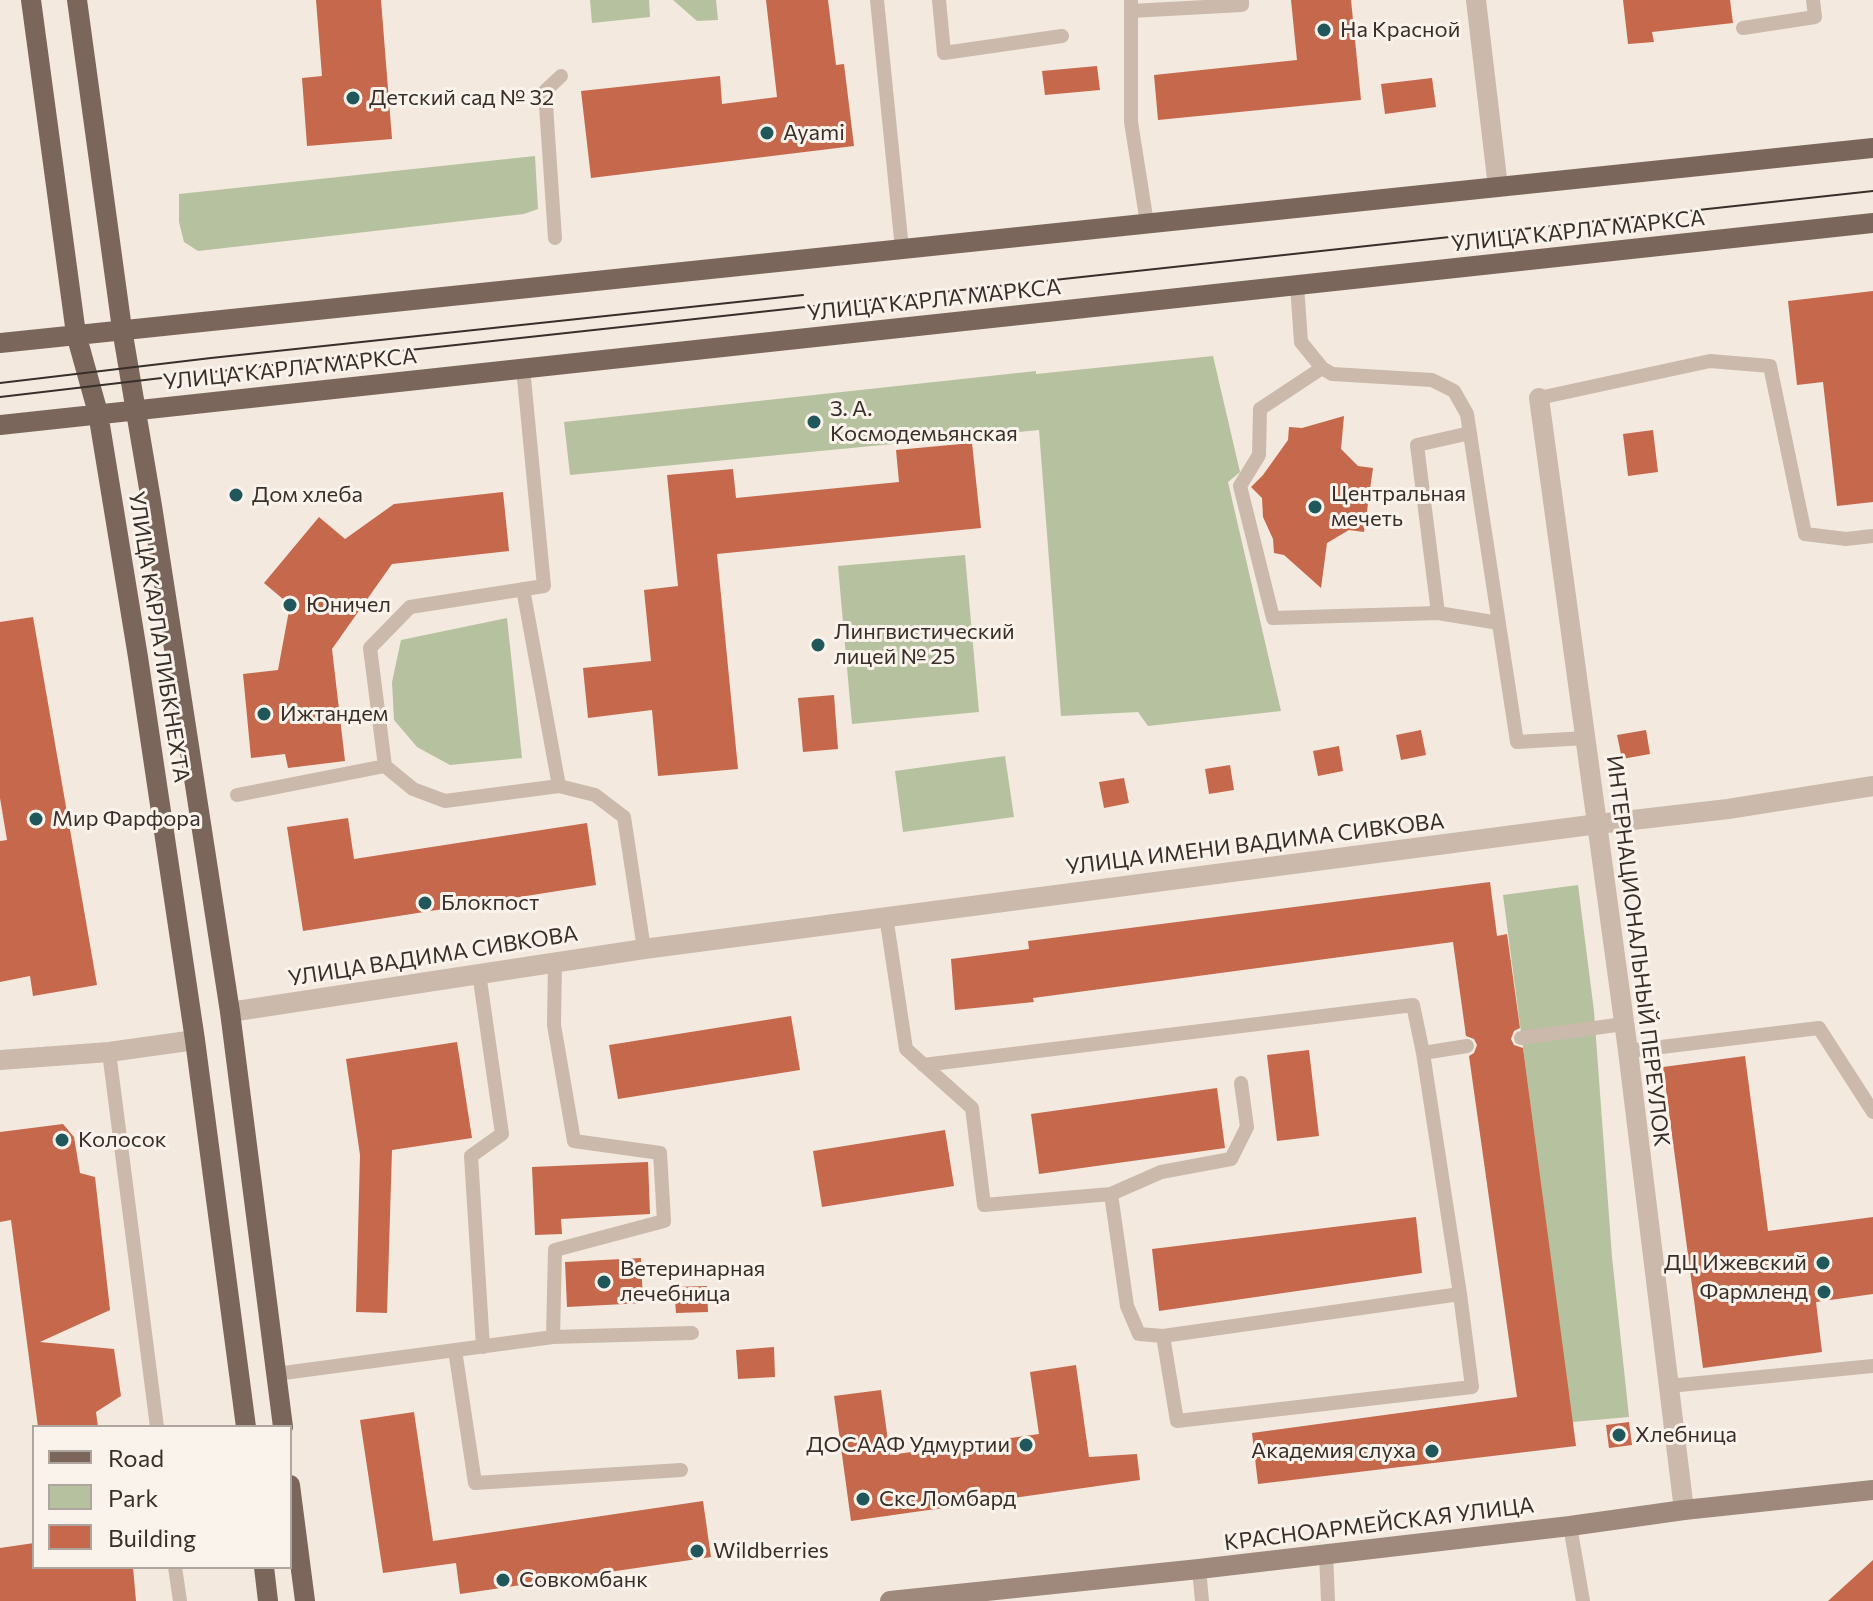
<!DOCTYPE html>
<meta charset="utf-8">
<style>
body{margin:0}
#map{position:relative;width:1873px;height:1601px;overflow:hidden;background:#f3e9df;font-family:Commissioner,sans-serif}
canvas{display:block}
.legend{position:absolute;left:32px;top:1425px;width:260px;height:144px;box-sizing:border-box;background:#faf3ec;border:2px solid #ada59e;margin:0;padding:10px 14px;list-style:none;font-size:24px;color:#392f2a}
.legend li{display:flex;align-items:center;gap:16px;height:40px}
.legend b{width:40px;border:2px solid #ada59e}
</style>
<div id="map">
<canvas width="1873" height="1601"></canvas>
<ul class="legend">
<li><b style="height:10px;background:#7b665b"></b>Road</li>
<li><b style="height:22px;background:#b6c29f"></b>Park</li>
<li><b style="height:22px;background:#c5684b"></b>Building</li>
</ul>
</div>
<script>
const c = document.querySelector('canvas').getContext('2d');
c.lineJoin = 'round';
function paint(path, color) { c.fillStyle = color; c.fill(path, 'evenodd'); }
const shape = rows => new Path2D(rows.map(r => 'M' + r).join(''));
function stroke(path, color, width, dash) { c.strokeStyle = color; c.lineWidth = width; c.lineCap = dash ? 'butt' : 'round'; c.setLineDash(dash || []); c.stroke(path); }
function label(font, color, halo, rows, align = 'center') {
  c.font = font + ' Commissioner,sans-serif'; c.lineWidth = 6; c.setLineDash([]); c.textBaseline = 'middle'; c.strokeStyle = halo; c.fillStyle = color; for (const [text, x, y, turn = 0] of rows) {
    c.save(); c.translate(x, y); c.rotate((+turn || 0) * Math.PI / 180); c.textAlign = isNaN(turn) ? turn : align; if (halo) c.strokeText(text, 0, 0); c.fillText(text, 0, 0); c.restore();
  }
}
paint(shape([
 [590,0,649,0,650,17,592,23],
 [673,0,716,0,718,20,697,21],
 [535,156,538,209,524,214,198,251,184,242,179,222,179,194],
 [1213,356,1240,472,1228,482,1281,711,1148,726,1138,712,1061,716,1039,430,570,475,564,422,1036,371,1036,374],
 [965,555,979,712,852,724,838,566],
 [507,618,522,758,450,765,417,747,394,720,392,682,401,640],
 [1005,756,1014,817,903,832,895,771],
 [1578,885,1594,1011,1612,1257,1629,1417,1572,1422,1503,895]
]), '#b6c29f');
paint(shape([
 [316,0,381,0,392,139,307,146,302,78,322,76],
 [766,0,828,0,836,65,844,64,854,146,591,178,581,91,720,76,722,104,777,97],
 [1291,0,1351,0,1361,100,1158,120,1154,75,1297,60],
 [1623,0,1730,0,1733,23,1652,32,1654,42,1628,44],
 [1097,66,1100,90,1045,95,1042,71],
 [1432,78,1436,107,1385,114,1381,84],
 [1873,291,1873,502,1837,506,1823,382,1797,385,1788,301],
 [1344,416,1341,449,1358,466,1373,468,1364,532,1349,530,1327,543,1321,588,1284,555,1274,553,1273,539,1263,517,1262,498,1251,487,1263,475,1288,440,1289,427,1302,428],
 [1653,430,1658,472,1628,476,1623,434],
 [972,443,981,528,717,554,738,769,658,776,652,710,588,718,583,668,651,661,644,590,678,586,667,475,733,469,736,498,899,482,896,450],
 [503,492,509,551,392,564,332,649,345,761,288,768,285,754,251,758,243,674,278,670,290,605,264,583,319,517,345,539,394,504],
 [33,617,97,985,33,996,30,976,0,982,0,841,7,840,0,798,0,622],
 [834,695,838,749,803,752,798,698],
 [1421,730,1426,755,1401,760,1396,735],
 [1646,730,1650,754,1622,759,1617,735],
 [1339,746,1343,771,1318,776,1313,751],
 [1230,765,1234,790,1209,794,1205,769],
 [1124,778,1129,803,1104,808,1099,782],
 [348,818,354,859,587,823,596,885,303,931,287,827],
 [1490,882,1497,936,1507,934,1520,1028,1514,1031,1511,1039,1514,1045,1523,1048,1576,1446,1258,1484,1252,1433,1517,1397,1469,1056,1474,1053,1477,1045,1474,1039,1466,1036,1453,942,1033,998,1034,1002,955,1010,951,959,1029,949,1028,941],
 [791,1016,800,1070,618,1099,609,1045],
 [457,1042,472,1138,392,1150,387,1313,356,1312,360,1155,346,1059],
 [1309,1050,1319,1136,1277,1141,1267,1055],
 [1745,1056,1768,1231,1873,1217,1873,1294,1816,1302,1822,1352,1703,1368,1663,1067],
 [1217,1088,1225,1148,1039,1174,1031,1114],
 [63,1124,74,1137,80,1173,95,1177,110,1310,40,1342,114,1349,121,1396,96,1412,98,1427,38,1427,11,1220,0,1222,0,1132],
 [945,1130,954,1186,822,1207,813,1151],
 [648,1162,650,1214,561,1219,562,1234,535,1235,532,1167],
 [1416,1217,1422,1273,1159,1311,1152,1249],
 [641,1258,643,1303,567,1307,565,1262],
 [707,1286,708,1312,676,1313,674,1287],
 [774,1347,775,1377,738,1379,736,1350],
 [1076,1365,1089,1457,1137,1454,1140,1480,851,1521,834,1396,881,1390,890,1455,1039,1434,1030,1372],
 [414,1412,433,1541,703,1501,711,1557,460,1594,456,1563,383,1573,360,1420],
 [1629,1422,1632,1445,1609,1448,1606,1425],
 [34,1543,34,1567,133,1567,136,1601,0,1601,0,1548],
 [1873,1560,1873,1601,1828,1601]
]), '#c5684b');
stroke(shape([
 [877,0,902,249],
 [939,0,944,53,1062,36],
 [1131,0,1131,122,1147,223],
 [1131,11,1242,5,1242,0],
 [1743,28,1815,17,1813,0],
 [555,238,545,91,561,76],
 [1297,285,1301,342,1322,368,1332,374,1432,380,1454,391,1467,414,1517,742,1586,738],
 [523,368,544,586,410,607,370,648,385,766,413,789,445,801,559,786,595,795,624,817,644,949],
 [1322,368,1260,409,1259,455,1240,486,1273,618,1438,613],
 [1539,398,1710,361,1770,366,1805,534,1846,539,1873,536],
 [1470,433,1417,445,1438,613,1499,623],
 [523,589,559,786],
 [237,795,385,766],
 [886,916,906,1049,972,1108,984,1205,1111,1194,1127,1306,1139,1334,1163,1336,1460,1294,1472,1387,1177,1421,1163,1336],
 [479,973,502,1134,471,1156,483,1347],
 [1521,1038,1624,1024],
 [1628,1051,1819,1028,1873,1112],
 [109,1052,157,1427],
 [1423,1053,1467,1046],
 [923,1065,1413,1005,1423,1053,1460,1294],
 [1111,1194,1161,1172,1231,1159,1247,1127,1241,1083],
 [553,1337,692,1333],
 [455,1350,475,1483,681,1470],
 [276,1374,553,1337,555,1250,664,1221,660,1153,574,1141,554,1025,555,962],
 [1669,1386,1873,1366],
 [1570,1526,1583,1601],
 [1326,1553,1328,1601],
 [175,1567,180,1601],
 [1199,1569,1202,1601]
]), '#cbb9ab', 14);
stroke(shape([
 [1476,0,1498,187],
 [1539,398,1628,1051,1684,1510],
 [230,1012,644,949,1598,824,1728,809,1873,786],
 [0,1060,109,1052,195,1040]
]), '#cbb9ab', 20);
stroke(shape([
 [890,1601,1199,1569,1570,1526,1684,1510,1873,1490]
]), '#9f887c', 20);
stroke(shape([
 [31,0,76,334,98,413,138,657,195,1040,246,1427],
 [77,0,122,329,152,506,230,1012,283,1427],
 [0,343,1873,148],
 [0,425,1873,223],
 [290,1485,305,1601],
 [264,1567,268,1601]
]), '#7b665b', 20);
stroke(shape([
 [0,383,211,358,803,295],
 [0,397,281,364,1873,191]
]), '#392f2a', 2);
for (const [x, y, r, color] of [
 [1324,30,8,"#1f575b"],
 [353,98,8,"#1f575b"],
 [767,133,8,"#1f575b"],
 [814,422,8,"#1f575b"],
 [236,495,8,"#1f575b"],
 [1315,507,8,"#1f575b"],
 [290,605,8,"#1f575b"],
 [818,645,8,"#1f575b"],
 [264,714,8,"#1f575b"],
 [36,819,8,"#1f575b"],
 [425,903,8,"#1f575b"],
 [62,1140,8,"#1f575b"],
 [1823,1263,8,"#1f575b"],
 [604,1282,8,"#1f575b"],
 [1824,1292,8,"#1f575b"],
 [1619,1435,8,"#1f575b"],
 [1026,1445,8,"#1f575b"],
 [1432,1451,8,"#1f575b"],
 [863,1499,8,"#1f575b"],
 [697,1551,8,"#1f575b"],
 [503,1580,8,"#1f575b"]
]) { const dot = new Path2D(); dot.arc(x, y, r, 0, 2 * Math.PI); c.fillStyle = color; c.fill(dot); stroke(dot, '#faf3ec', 3); }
label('22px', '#392f2a', '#faf3ec', [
 ["На Красной",1340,30],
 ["Детский сад № 32",369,98],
 ["Ayami",783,133],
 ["З. А.",830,409],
 ["Космодемьянская",830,434],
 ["Центральная",1331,494],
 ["мечеть",1331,519],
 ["Дом хлеба",252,495],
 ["Юничел",306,605],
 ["Лингвистический",834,632],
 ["лицей № 25",834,657],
 ["Ижтандем",280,714],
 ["Мир Фарфора",52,819],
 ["Блокпост",441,903],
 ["Колосок",78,1140],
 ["ДЦ Ижевский",1807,1263,"right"],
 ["Ветеринарная",620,1269],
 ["лечебница",620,1294],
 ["Фармленд",1808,1292,"right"],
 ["Хлебница",1635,1435],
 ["ДОСААФ Удмуртии",1010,1445,"right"],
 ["Академия слуха",1416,1451,"right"],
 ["Скс Ломбард",879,1499],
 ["Wildberries",713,1551],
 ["Совкомбанк",519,1580]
], 'left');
label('22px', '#392f2a', '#faf3ec', [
 ["УЛИЦА КАРЛА МАРКСА",1578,231,-6],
 ["УЛИЦА КАРЛА МАРКСА",934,300,-6],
 ["УЛИЦА КАРЛА МАРКСА",290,369,-6],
 ["УЛИЦА КАРЛА ЛИБКНЕХТА",159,637,81],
 ["УЛИЦА ИМЕНИ ВАДИМА СИВКОВА",1255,844,-7],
 ["ИНТЕРНАЦИОНАЛЬНЫЙ ПЕРЕУЛОК",1638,951,83],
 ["УЛИЦА ВАДИМА СИВКОВА",433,956,-9],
 ["КРАСНОАРМЕЙСКАЯ УЛИЦА",1379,1524,-7]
]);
</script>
